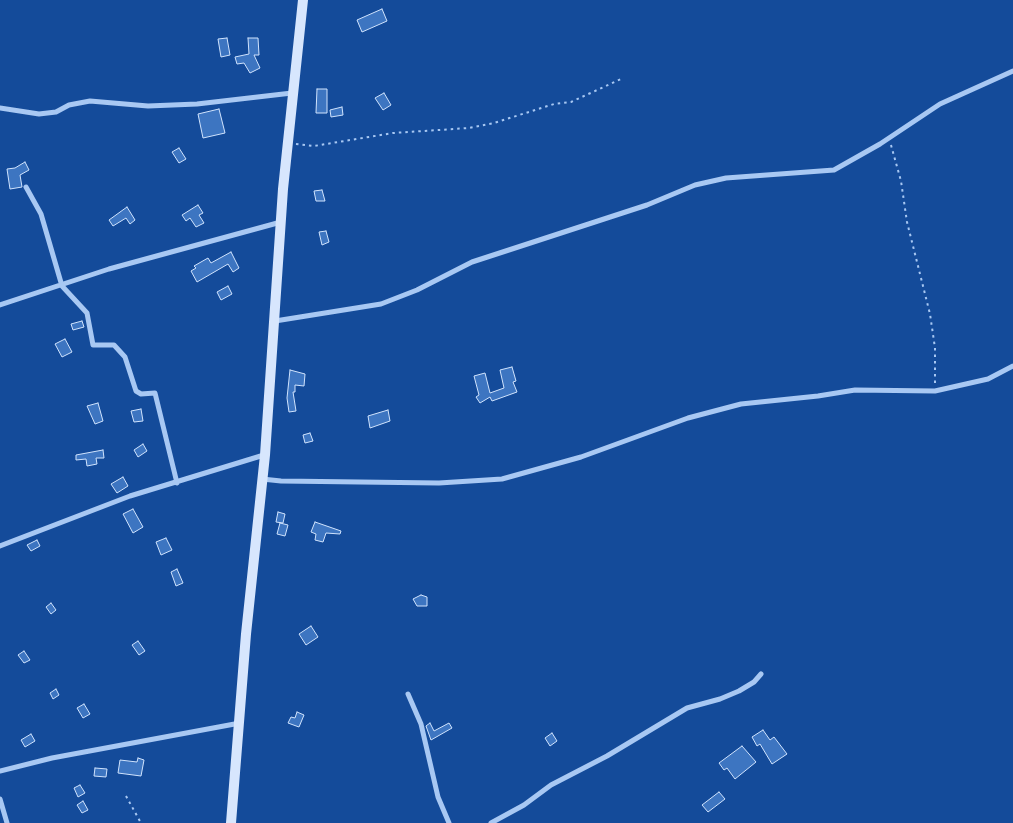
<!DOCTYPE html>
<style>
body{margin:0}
canvas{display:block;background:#144b9a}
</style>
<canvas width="1013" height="823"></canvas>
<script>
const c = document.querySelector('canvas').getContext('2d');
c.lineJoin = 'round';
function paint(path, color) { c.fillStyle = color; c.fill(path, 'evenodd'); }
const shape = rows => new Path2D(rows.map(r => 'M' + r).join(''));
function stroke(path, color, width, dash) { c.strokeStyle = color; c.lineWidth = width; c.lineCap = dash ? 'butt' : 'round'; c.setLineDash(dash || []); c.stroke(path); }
const building = shape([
 [382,9,387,21,362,32,357,20,382,9],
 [227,38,230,55,221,57,218,39,227,38],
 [248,38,258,38,259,55,254,55,260,68,250,73,244,63,237,64,235,57,249,54,248,38],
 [317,89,327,89,327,113,316,113,317,89],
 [384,93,391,105,383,110,375,98,384,93],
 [342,107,343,115,331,117,330,110,342,107],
 [219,109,225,133,203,138,198,114,219,109],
 [179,148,186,159,179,163,172,152,179,148],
 [25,162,29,170,20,175,22,187,10,189,7,169,15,168,25,162],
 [322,190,325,201,316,201,314,191,322,190],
 [198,205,203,213,199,215,204,223,196,227,190,218,186,221,182,215,198,205],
 [127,207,135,220,130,224,126,218,113,226,109,220,127,207],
 [326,231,329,242,322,245,319,232,326,231],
 [231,252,239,268,233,272,228,264,197,282,191,271,196,268,194,266,208,258,211,263,231,252],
 [228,286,232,294,221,300,217,292,228,286],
 [82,321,84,327,73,330,71,324,82,321],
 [65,339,72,352,62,357,55,344,65,339],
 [512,367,516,381,513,382,517,392,492,401,490,397,480,403,476,397,479,395,474,376,485,373,490,393,504,388,500,370,512,367],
 [290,370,305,374,304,386,295,385,295,392,293,392,296,411,289,412,287,398,290,370],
 [98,403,103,421,95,424,87,406,98,403],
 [141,409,143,421,134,422,131,411,141,409],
 [388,410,390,421,370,428,368,416,388,410],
 [310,433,313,441,305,443,303,435,310,433],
 [143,444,147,451,138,457,134,450,143,444],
 [103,450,104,458,96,458,97,464,87,466,86,459,76,460,76,455,103,450],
 [123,477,128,486,117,493,111,484,123,477],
 [133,509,143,527,133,533,123,514,133,509],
 [278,512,285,514,283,523,276,522,278,512],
 [315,522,341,531,340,534,326,533,323,542,315,540,316,534,311,532,315,522],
 [280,523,288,525,285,536,277,534,280,523],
 [166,538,172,550,161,555,156,542,166,538],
 [37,540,40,546,31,551,27,545,37,540],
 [177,569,183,583,176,586,171,572,177,569],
 [421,595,427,597,427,606,417,606,413,599,421,595],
 [51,603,56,610,51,614,46,607,51,603],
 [311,626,318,637,306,645,299,634,311,626],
 [138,641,145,651,139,655,132,645,138,641],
 [24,651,30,660,24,663,18,655,24,651],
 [56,689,59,695,53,699,50,693,56,689],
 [84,704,90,714,83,718,77,708,84,704],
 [297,712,304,715,299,727,288,723,291,717,295,718,297,712],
 [430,723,434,731,449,723,452,728,431,740,426,726,430,723],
 [763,730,770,740,774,737,787,754,772,764,760,744,757,746,752,737,763,730],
 [552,733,557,741,550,746,545,738,552,733],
 [31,734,35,741,25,747,21,740,31,734],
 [742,746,756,762,735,779,727,768,724,770,719,763,742,746],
 [138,758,144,760,141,776,118,773,120,760,137,762,138,758],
 [95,768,107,769,106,777,94,776,95,768],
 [80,785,85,793,78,797,74,788,80,785],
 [719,792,725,799,708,812,702,805,719,792],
 [83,801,88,810,82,813,77,805,83,801]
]);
paint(building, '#3d75c1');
stroke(building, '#d0e3fd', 1);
stroke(shape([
 [296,144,314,146,393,133,469,128,494,123,554,104,571,102,621,79],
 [891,145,901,181,907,222,930,314,935,348,935,385],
 [126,796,141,823]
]), '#a8c8f3', 2, [2.5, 4]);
stroke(shape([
 [0,108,39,114,56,112,69,105,90,101,148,106,197,104,292,93],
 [26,187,41,214,62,286,87,313,93,345,114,345,125,357,136,391,141,394,155,393,177,483],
 [0,305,109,269,281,222],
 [275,321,381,304,417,290,472,262,647,205,695,185,726,178,834,170,880,144,940,104,1013,71],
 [262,479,281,481,439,483,502,479,581,457,688,418,741,404,818,396,855,390,935,391,988,379,1013,366],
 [0,546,130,496,264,455],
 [408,694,421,724,438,797,449,823],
 [0,771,52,758,240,723],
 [0,799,7,823],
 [491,823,524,805,551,785,607,756,687,708,720,699,739,691,754,682,761,674]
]), '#a8c8f3', 5);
stroke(shape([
 [231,823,246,634,265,455,283,189,303,0]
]), '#d7e6fd', 10);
</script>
